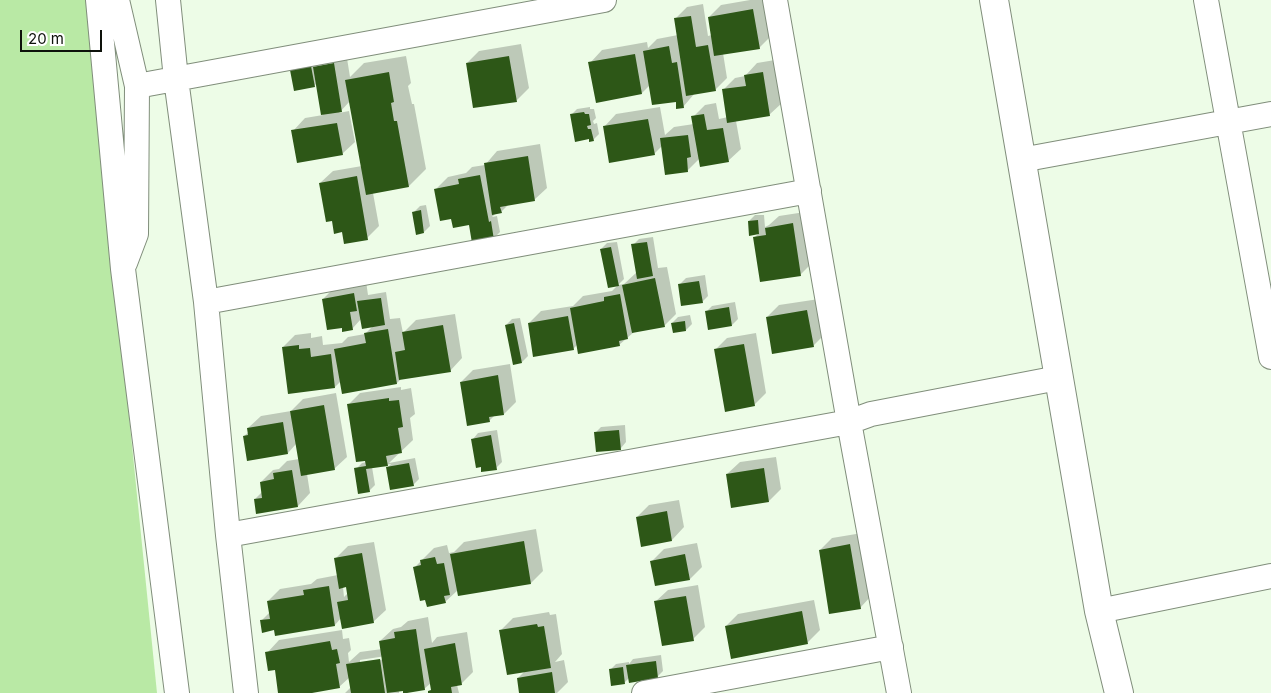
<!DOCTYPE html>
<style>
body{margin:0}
#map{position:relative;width:1271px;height:693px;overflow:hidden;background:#edfce7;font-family:Inter,sans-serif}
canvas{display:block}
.scale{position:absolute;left:20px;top:30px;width:82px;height:22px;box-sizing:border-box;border:2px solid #0e120b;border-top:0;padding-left:6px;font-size:15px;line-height:18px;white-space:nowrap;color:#0e120b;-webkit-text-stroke:4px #fff;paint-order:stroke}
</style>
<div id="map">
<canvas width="1271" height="693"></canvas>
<div class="scale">20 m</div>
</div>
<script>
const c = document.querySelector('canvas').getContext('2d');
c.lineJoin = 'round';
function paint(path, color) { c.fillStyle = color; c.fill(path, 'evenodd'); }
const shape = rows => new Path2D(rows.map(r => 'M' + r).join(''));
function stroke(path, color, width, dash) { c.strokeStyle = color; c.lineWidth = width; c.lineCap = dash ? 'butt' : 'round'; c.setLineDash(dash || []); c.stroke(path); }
paint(shape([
 [0,0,87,0,157,693,0,693]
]), '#b9e9a5');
paint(shape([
 [750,0,766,0,772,35,759,48,723,53,727,78,715,90,695,93,683,107,650,85,642,93,590,63,602,50,647,42,648,48,657,39,678,35,675,19,687,7,703,4,708,36,712,35,709,17,721,5],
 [521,44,529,88,517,100,467,63,479,51],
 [346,52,350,77,364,63,406,56,411,83,408,86,412,104,414,104,426,169,409,186,373,193,379,226,367,238,343,231,320,183,333,171,362,166,350,101,339,113,349,111,355,142,342,154,293,131,305,118,323,115,317,83,314,86,292,70,298,64],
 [775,60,782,103,769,115,736,121,741,149,728,161,700,158,688,170,662,146,654,154,604,127,616,114,660,107,665,135,674,127,694,124,693,117,705,105,716,103,719,119,728,117,723,90,735,78,745,76,757,63],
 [590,107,590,109,594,109,596,118,593,121,594,124,597,123,599,134,593,140,571,115,577,109],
 [540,144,547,188,534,200,509,204,501,212,496,213,492,217,497,216,500,232,494,238,473,223,452,217,436,189,448,177,466,173,472,167,485,165,497,151],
 [426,205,430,226,424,232,414,212,420,206],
 [805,212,813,262,800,275,754,238,759,233,749,221,755,215,764,215,765,227,769,225,779,216],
 [653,237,658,268,667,267,676,314,664,326,634,332,619,345,578,344,573,349,529,323,541,311,573,306,583,296,612,291,618,285,601,249,607,243,617,242,624,279,618,285,624,284,637,272,633,245,639,239],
 [705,275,708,296,702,302,680,284,686,278],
 [366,281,368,295,386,292,390,319,400,318,403,333,416,320,455,314,462,358,450,371,401,379,397,383,341,381,335,387,283,347,295,335,311,333,311,338,322,336,323,345,342,343,348,337,365,334,373,326,361,319,352,329,343,326,323,299,335,287],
 [819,299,825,334,813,346,767,317,779,305],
 [735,302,738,319,732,325,706,312,712,306],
 [690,315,692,324,686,330,672,323,678,317],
 [520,318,528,356,522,362,506,325,512,319],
 [756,333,766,393,754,405,715,350,727,338],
 [510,364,516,402,504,414,495,415,489,421,461,382,473,370],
 [401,387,401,390,411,388,415,414,410,418,413,440,389,463,415,458,419,479,413,485,387,468,391,464,372,467,375,485,369,491,356,469,362,463,367,462,348,405,360,393],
 [336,393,347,457,334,469,307,474,310,493,298,506,255,499,262,492,261,482,273,470,279,469,287,461,299,459,296,444,288,453,244,436,249,432,248,428,261,416,291,411,303,399],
 [625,425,626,442,621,448,595,433,601,427],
 [497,430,502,462,496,468,473,439,478,433],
 [776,457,781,489,769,501,727,474,740,462],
 [679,500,684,527,672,540,637,517,649,505],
 [536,529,543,571,531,583,458,590,445,602,415,567,434,548,447,545,449,553,454,552,464,542],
 [862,533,872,595,860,608,820,550,832,538],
 [374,542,386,610,373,622,341,618,335,625,275,629,261,621,270,612,268,601,280,589,311,584,317,579,338,575,336,558,348,546],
 [347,586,348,593,344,597,343,587],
 [697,543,702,567,690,579,652,561,664,549],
 [698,585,705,627,693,639,655,602,668,590],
 [814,600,820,630,808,642,726,626,738,614],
 [549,612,550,615,556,614,562,654,555,662,564,660,568,682,557,693,521,693,518,678,526,670,501,630,513,618],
 [428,617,432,643,437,637,467,632,473,672,461,684,457,685,459,693,430,693,432,689,431,683,424,689,404,690,399,691,399,693,345,693,351,687,350,677,339,687,305,693,280,693,276,668,267,653,279,640,342,630,343,639,349,638,351,650,348,653,349,662,360,652,382,649,380,641,393,629,401,627,408,621],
 [386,656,386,659,360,663,360,660],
 [661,655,663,671,657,677,629,678,625,682,612,684,610,670,616,664,629,662,629,664,633,659]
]), '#0003');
paint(shape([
 [753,9,760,49,714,56,708,17],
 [691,16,696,47,708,45,716,91,686,96,674,18],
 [669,46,672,63,677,62,684,108,676,109,676,102,652,105,643,51],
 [635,54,642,94,596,103,588,62],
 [509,56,517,102,473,108,466,63],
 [334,63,342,112,321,115,313,67],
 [311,66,315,87,294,91,290,70],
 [389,72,394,102,391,103,394,121,397,121,409,187,366,195,345,80],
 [763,72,770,116,727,123,722,89,746,86,744,75],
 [584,112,585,114,589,114,591,125,587,126,588,129,591,129,594,141,589,142,589,139,575,142,570,114],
 [704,114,707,130,723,128,729,162,700,167,691,116],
 [648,119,655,155,609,163,603,126],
 [337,123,343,155,297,163,291,130],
 [688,135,691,157,687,158,688,172,665,175,660,138],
 [528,156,535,201,500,207,502,213,492,215,484,163],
 [480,175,489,222,491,221,494,240,472,243,469,225,453,228,451,219,440,221,434,189,459,184,458,179],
 [357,176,368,240,344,244,342,232,334,234,332,221,326,222,319,183],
 [421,210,424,233,416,235,412,212],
 [758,220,759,234,749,236,748,221],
 [793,223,801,276,760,282,753,237,766,235,765,228],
 [647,242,653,276,637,279,631,244],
 [611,247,619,286,608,288,600,249],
 [655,278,665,327,632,333,622,285],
 [699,281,703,303,681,306,678,284],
 [354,293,357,311,350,312,353,330,342,332,342,328,327,330,322,299],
 [620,294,628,339,619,341,620,346,578,354,570,308,604,301,604,297],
 [381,298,385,325,362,329,357,301],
 [729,307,732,326,708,330,705,311],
 [807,310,814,347,772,354,766,317],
 [568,316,574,350,533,357,528,323],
 [685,321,686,331,673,333,671,323],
 [514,323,522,363,513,365,505,325],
 [443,325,451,372,399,380,395,352,405,350,402,332],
 [388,329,397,384,342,394,334,349,366,343,364,333],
 [744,344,755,406,725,412,714,349],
 [299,345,299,349,310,348,311,357,331,354,335,388,288,394,282,347],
 [498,375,504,415,489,417,490,422,467,426,460,382],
 [389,398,389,401,399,400,403,427,398,428,402,453,386,456,388,466,366,469,370,492,358,494,354,468,366,466,365,461,356,462,347,404],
 [324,405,335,470,301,476,290,411],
 [283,422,288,454,247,461,243,436,248,435,247,428],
 [619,430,621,450,596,452,594,432],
 [491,435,497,470,481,472,481,467,476,468,471,439],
 [409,463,414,486,390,490,386,467],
 [764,468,769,502,731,508,726,474],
 [292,470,298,507,256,514,254,499,262,498,260,482,274,479,273,473],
 [667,511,672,541,641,547,636,517],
 [524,541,531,584,458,596,450,554],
 [850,544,861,609,829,614,819,550],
 [362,553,374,623,342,629,337,602,348,600,346,587,339,589,334,558],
 [685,554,690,580,655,586,650,561],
 [435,557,437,564,444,563,450,595,444,596,446,603,427,607,425,600,420,601,413,567,421,565,420,560],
 [329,586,335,626,275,636,274,630,262,633,260,620,270,619,267,601,304,595,303,590],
 [686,596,694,641,662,646,654,601],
 [802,611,808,644,731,659,725,626],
 [537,624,538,627,544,626,551,668,507,675,499,630],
 [416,629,425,690,407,693,403,693,403,691,387,693,379,641,395,638,394,632],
 [330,641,332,650,337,649,340,663,336,664,340,688,312,693,278,693,275,670,268,671,265,652],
 [455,643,462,685,451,687,452,693,428,693,428,691,431,690,424,649],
 [380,659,385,693,351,693,346,664],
 [656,661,658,678,629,683,626,665],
 [623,667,625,684,611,686,609,669],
 [552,672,555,693,519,693,517,678]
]), '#2d5717');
const street = shape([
 [98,0,123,269,177,693],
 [117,0,137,86],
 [168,0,176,79,206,302,228,535,246,693],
 [775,0,849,422,899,693],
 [1206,0,1271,357],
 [1021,160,1271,114],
 [125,263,136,234,137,86,604,0],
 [206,302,809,191],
 [228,535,849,422,871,414,1058,378],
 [1099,611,1271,576],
 [644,693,891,647]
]);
const secondary = shape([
 [994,0,1099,611,1119,693]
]);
stroke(street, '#808e7b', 26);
stroke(secondary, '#808e7b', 30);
stroke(street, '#fff', 24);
stroke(secondary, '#fff', 28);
</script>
